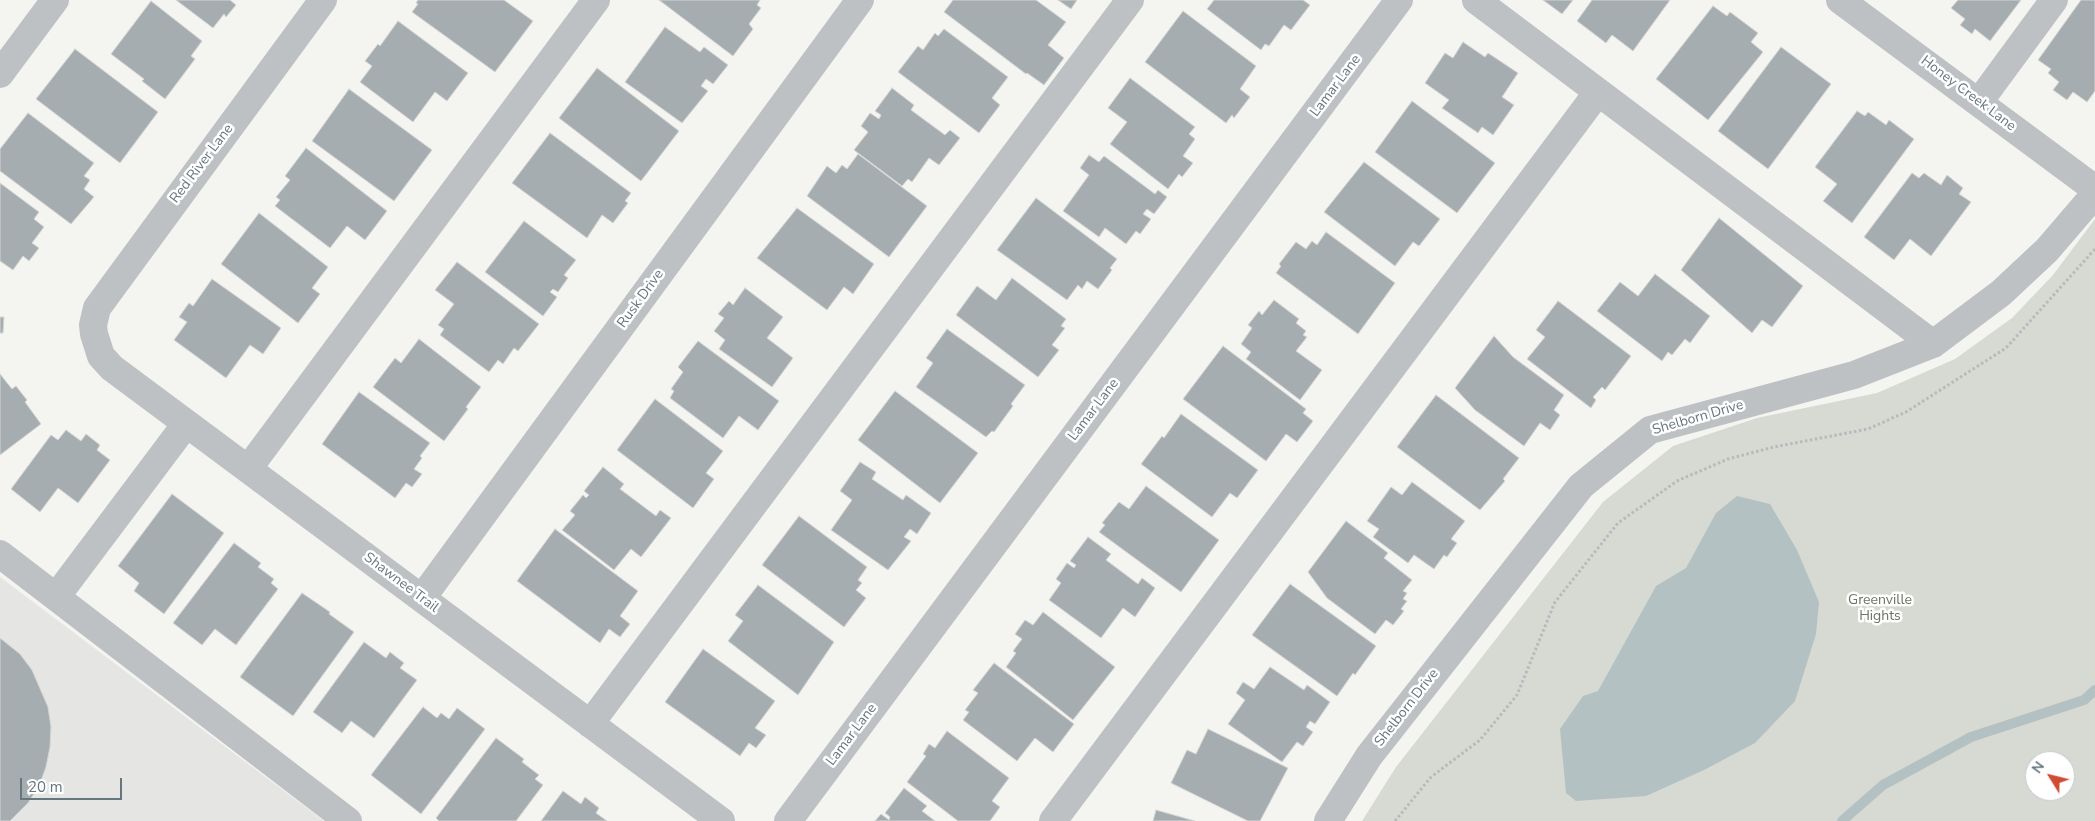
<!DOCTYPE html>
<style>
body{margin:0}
#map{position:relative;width:2095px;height:821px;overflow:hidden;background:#f4f4f1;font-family:"Nunito Sans",sans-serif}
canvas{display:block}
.north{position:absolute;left:2025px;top:751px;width:50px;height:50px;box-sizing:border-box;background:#fff;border:1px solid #c2c8cc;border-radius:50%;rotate:306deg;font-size:14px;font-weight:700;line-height:20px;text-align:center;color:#66767f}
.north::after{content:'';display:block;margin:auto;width:18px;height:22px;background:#d14a33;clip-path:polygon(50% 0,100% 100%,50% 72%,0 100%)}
.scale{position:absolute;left:20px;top:778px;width:102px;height:22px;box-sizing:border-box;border:2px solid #66767f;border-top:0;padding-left:6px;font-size:15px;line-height:18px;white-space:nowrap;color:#66767f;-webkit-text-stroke:4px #fff;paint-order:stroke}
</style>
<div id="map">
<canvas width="2095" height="821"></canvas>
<div class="north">N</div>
<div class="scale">20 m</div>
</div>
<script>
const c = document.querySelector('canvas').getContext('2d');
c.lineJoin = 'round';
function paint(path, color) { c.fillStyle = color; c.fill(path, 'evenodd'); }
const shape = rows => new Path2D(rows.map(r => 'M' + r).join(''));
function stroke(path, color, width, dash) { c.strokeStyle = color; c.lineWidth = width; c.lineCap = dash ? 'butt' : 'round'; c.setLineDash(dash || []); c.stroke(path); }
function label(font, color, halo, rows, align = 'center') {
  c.font = font + ' "Nunito Sans",sans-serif'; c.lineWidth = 5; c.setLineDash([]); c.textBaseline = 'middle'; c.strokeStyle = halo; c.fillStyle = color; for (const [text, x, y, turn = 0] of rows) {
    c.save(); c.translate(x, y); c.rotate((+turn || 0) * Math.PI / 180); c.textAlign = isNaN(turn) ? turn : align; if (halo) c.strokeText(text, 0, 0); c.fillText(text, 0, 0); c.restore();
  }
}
paint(shape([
 [0,577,324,821,0,821]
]), '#e5e5e4');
paint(shape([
 [2095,219,2095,821,1362,821,1396,767,1603,502,1673,446,1757,418,1877,393,1955,359,2012,318,2053,275],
 [2035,761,2065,761,2065,791,2035,791]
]), '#d6dad2');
paint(shape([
 [1737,496,1770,504,1797,550,1819,602,1816,634,1795,701,1755,743,1704,770,1646,796,1576,801,1566,793,1560,729,1583,696,1598,691,1656,586,1686,568,1716,513]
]), '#b4c1c3');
stroke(shape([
 [1842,821,1883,785,1971,737,2084,700,2095,690]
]), '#b4c1c3', 10);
const building = shape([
 [176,0,230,0,236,5,226,17,224,14,213,28,176,0],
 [418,0,504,0,533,21,495,72,412,12,418,4,416,3,418,0],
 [659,0,760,0,757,5,761,8,749,24,753,29,733,56,659,0],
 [953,0,1036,0,1066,22,1048,45,1064,58,1044,85,1027,73,1026,74,944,12,953,0],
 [1058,0,1077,0,1071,9,1058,0],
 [1214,0,1303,0,1310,5,1291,30,1284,25,1269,46,1265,44,1261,50,1207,9,1214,0],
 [1543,0,1573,0,1562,14,1543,0],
 [1592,0,1670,0,1633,51,1612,35,1606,43,1577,21,1592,0],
 [1958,0,2021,0,1990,41,1975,29,1972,34,1960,25,1965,19,1951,8,1958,0],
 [2081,0,2095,0,2095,91,2087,102,2073,92,2067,100,2053,90,2059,82,2048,73,2051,69,2038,60,2081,0],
 [151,1,202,41,191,56,195,59,165,99,142,81,144,79,111,54,151,1],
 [1713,6,1727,16,1730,12,1758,33,1751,42,1763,52,1708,120,1656,79,1713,6],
 [1183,11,1256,66,1240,89,1250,97,1234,118,1232,115,1226,123,1145,62,1183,11],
 [398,21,468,73,447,101,435,92,413,122,360,82,372,66,365,61,378,44,380,46,398,21],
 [665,27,700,52,704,47,728,65,713,84,706,79,701,86,708,91,682,123,625,82,665,27],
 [944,29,1008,77,992,98,1000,105,979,133,898,72,918,46,923,50,935,33,938,36,944,29],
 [1463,42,1485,57,1488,53,1518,73,1502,97,1514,105,1493,135,1482,127,1478,133,1442,108,1449,100,1425,83,1445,53,1453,58,1463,42],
 [1781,47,1831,84,1768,169,1718,131,1781,47],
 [75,49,158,112,120,163,36,99,75,49],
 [597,68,679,131,641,181,559,118,597,68],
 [1130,78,1195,127,1189,134,1195,139,1183,156,1193,163,1182,177,1179,174,1168,189,1110,144,1127,122,1108,108,1130,78],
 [892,88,914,105,911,110,945,135,950,130,960,138,939,165,929,158,912,182,908,179,902,186,854,150,868,132,861,126,870,113,879,119,881,115,875,111,892,88],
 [349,89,432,150,394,201,312,141,349,89],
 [1412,101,1495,163,1457,213,1375,152,1412,101],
 [1857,111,1865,116,1868,112,1886,125,1889,120,1914,139,1852,223,1823,201,1837,184,1815,167,1857,111],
 [28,113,94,163,84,176,90,180,84,189,94,197,71,224,0,171,0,149,28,113],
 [550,133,631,193,625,201,628,203,613,223,602,215,587,238,512,183,550,133],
 [306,148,387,211,365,240,347,226,330,248,275,206,280,200,276,197,290,180,285,176,306,148],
 [858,154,927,206,889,257,807,196,827,166,836,173,842,165,847,169,858,154],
 [1089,155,1099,162,1104,156,1155,194,1158,190,1167,197,1154,214,1147,209,1143,214,1151,219,1140,234,1136,231,1126,244,1105,228,1099,237,1063,211,1089,175,1080,168,1089,155],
 [1364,162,1440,219,1419,246,1413,242,1395,266,1324,212,1364,162],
 [1912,173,1919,178,1924,173,1941,185,1947,175,1963,188,1959,194,1971,202,1931,256,1910,239,1894,260,1864,237,1912,173],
 [0,183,39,212,34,219,44,227,32,243,39,248,29,261,23,256,13,270,0,261,0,183],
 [1036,198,1117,259,1110,268,1112,270,1098,289,1087,281,1082,289,1078,285,1067,300,997,250,1036,198],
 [797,208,874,264,853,294,844,287,827,310,757,258,797,208],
 [259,213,328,267,312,288,320,294,298,323,221,264,259,213],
 [1719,218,1803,286,1772,327,1762,320,1752,333,1681,270,1719,218],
 [524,221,576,260,564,275,568,278,558,292,553,289,550,292,557,297,543,316,485,272,524,221],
 [1326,232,1395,283,1358,334,1276,273,1281,266,1279,264,1296,242,1306,249,1312,241,1317,245,1326,232],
 [457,262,539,324,518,351,514,348,503,364,498,360,489,372,440,335,444,329,438,325,454,304,435,290,457,262],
 [1655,274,1710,316,1690,343,1685,339,1672,355,1668,352,1662,361,1597,311,1620,282,1638,296,1655,274],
 [1012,278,1066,319,1061,326,1065,328,1052,345,1059,350,1038,377,956,315,977,286,996,300,1012,278],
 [212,279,281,328,263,354,250,345,226,378,174,340,187,322,179,317,189,303,193,306,212,279],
 [745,288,783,317,767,338,793,358,772,387,719,349,725,340,714,331,724,318,718,314,729,301,733,305,745,288],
 [1274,300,1299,319,1296,323,1306,331,1303,335,1307,337,1296,351,1322,370,1300,400,1246,359,1251,352,1241,344,1252,328,1248,325,1259,311,1262,315,1274,300],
 [1558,301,1631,356,1605,390,1602,387,1593,397,1596,400,1591,408,1527,359,1545,337,1536,330,1558,301],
 [0,317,4,317,3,333,0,333,0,317],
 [947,329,1025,385,1011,404,1013,406,994,432,992,431,986,437,916,387,933,363,926,358,947,329],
 [1494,336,1513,357,1564,395,1554,410,1560,415,1550,430,1540,423,1524,446,1475,410,1455,388,1494,336],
 [419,339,481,387,466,407,468,409,444,441,373,387,395,358,401,363,419,339],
 [698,341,779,401,758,430,739,416,723,438,670,398,674,391,671,389,683,372,678,367,698,341],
 [1223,346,1306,409,1303,413,1313,421,1297,442,1286,434,1266,461,1183,399,1223,346],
 [0,374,12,389,16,386,27,400,25,402,41,424,0,455,0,374],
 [895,391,978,453,940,503,858,440,895,391],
 [359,392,430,443,420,456,422,458,414,469,422,474,412,487,406,483,395,498,322,444,359,392],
 [1436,395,1519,458,1503,479,1505,481,1480,510,1397,447,1436,395],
 [655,399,723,451,706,473,714,479,693,508,617,450,655,399],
 [1181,414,1258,470,1237,498,1230,493,1212,517,1141,464,1162,436,1164,438,1181,414],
 [66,430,81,441,86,434,100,445,97,450,110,460,78,503,58,488,40,512,11,489,51,435,58,440,66,430],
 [860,462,876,472,872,479,903,500,906,495,931,513,917,534,910,529,904,537,911,541,888,570,831,530,852,500,840,491,860,462],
 [603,467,624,484,620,489,656,516,660,510,671,518,641,557,631,549,614,570,562,530,575,515,570,511,583,495,586,498,589,495,584,491,603,467],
 [1412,482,1465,521,1451,539,1457,543,1447,557,1444,555,1434,569,1414,555,1408,563,1373,537,1379,529,1367,521,1391,487,1402,495,1412,482],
 [1146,486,1219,540,1181,592,1099,532,1105,525,1102,523,1119,502,1129,509,1146,486],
 [172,494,224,533,164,614,134,591,139,583,118,566,172,494],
 [799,516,867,567,858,580,862,583,856,590,866,598,844,627,762,565,799,516],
 [1346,521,1388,553,1384,558,1412,580,1403,591,1407,593,1403,599,1407,601,1401,609,1404,611,1393,625,1386,620,1375,634,1327,598,1308,572,1346,521],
 [555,529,638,591,620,616,630,624,620,637,609,629,600,643,517,581,555,529],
 [1088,537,1111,554,1106,560,1138,584,1142,578,1155,588,1135,617,1123,608,1101,638,1049,600,1061,583,1056,579,1067,563,1074,568,1076,565,1070,561,1088,537],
 [234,543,261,563,258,567,274,579,271,583,278,589,236,645,215,629,202,645,173,623,234,543],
 [1290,584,1376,646,1355,675,1353,673,1337,696,1252,635,1290,584],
 [758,585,834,642,798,695,728,641,743,621,735,615,758,585],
 [302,593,330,612,329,614,354,632,293,716,240,677,302,593],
 [1043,612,1115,667,1073,720,1006,667,1016,653,1013,651,1022,639,1015,634,1025,620,1033,625,1043,612],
 [0,638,20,654,32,670,48,707,51,727,50,747,46,767,39,786,28,803,10,821,0,821,0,638],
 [364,642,386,658,390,652,404,663,400,668,417,680,374,738,351,721,342,733,313,712,364,642],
 [703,649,775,701,755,728,766,735,756,748,749,743,740,756,665,702,703,649],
 [994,663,1074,724,1053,752,1035,738,1017,761,963,720,969,712,965,710,978,693,973,690,994,663],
 [1270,667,1304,690,1307,685,1330,702,1315,724,1310,721,1306,727,1313,732,1303,746,1297,742,1282,762,1228,724,1245,700,1236,693,1243,682,1254,689,1270,667],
 [423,707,437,718,441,713,449,719,457,708,485,729,421,814,371,775,423,707],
 [1208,729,1288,768,1260,821,1248,821,1171,783,1187,750,1196,754,1208,729],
 [947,731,1009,778,992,801,1000,807,990,821,958,821,907,782,926,756,923,754,929,744,935,748,947,731],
 [496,738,524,759,522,762,539,775,535,779,543,785,516,821,439,821,436,818,496,738],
 [904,788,927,806,922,811,935,821,875,821,881,814,889,820,890,817,885,813,904,788],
 [563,791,581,804,585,797,599,808,596,813,607,821,541,821,563,791],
 [1156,810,1195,821,1153,821,1156,810]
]);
paint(building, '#a5adb1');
stroke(building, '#d5d5d3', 1);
stroke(shape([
 [1395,821,1431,777,1480,740,1517,695,1555,602,1618,523,1677,481,1728,459,1774,447,1868,429,1906,412,2006,348,2095,249]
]), '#b7babc', 3, [2.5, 2.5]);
stroke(shape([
 [323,0,97,308,93,325,94,334,101,356,112,368,721,821],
 [1476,0,1933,344],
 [1840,0,2095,189],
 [0,74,55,0],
 [1979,102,2054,0],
 [248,469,596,0],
 [0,554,348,821],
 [56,597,186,424],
 [422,598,860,0],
 [590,724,1130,0],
 [788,821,1399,0],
 [1053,821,1598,92],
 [1328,821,1369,756,1581,486,1650,430,1854,375,1933,344,2001,293,2047,250,2095,194]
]), '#bdc1c4', 28);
label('14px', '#66767f', '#fff', [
 ["Lamar Lane",1336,86,-53],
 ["Honey Creek Lane",1968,94,37],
 ["Red River Lane",202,164,-53],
 ["Rusk Drive",641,299,-54],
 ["Lamar Lane",1094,410,-53],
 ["Shelborn Drive",1698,418,-16],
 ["Shawnee Trail",401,583,37],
 ["Shelborn Drive",1407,708,-52],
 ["Lamar Lane",852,735,-53]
]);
label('14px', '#697764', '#fff', [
 ["Greenville",1880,601],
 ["Hights",1880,617]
]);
</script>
